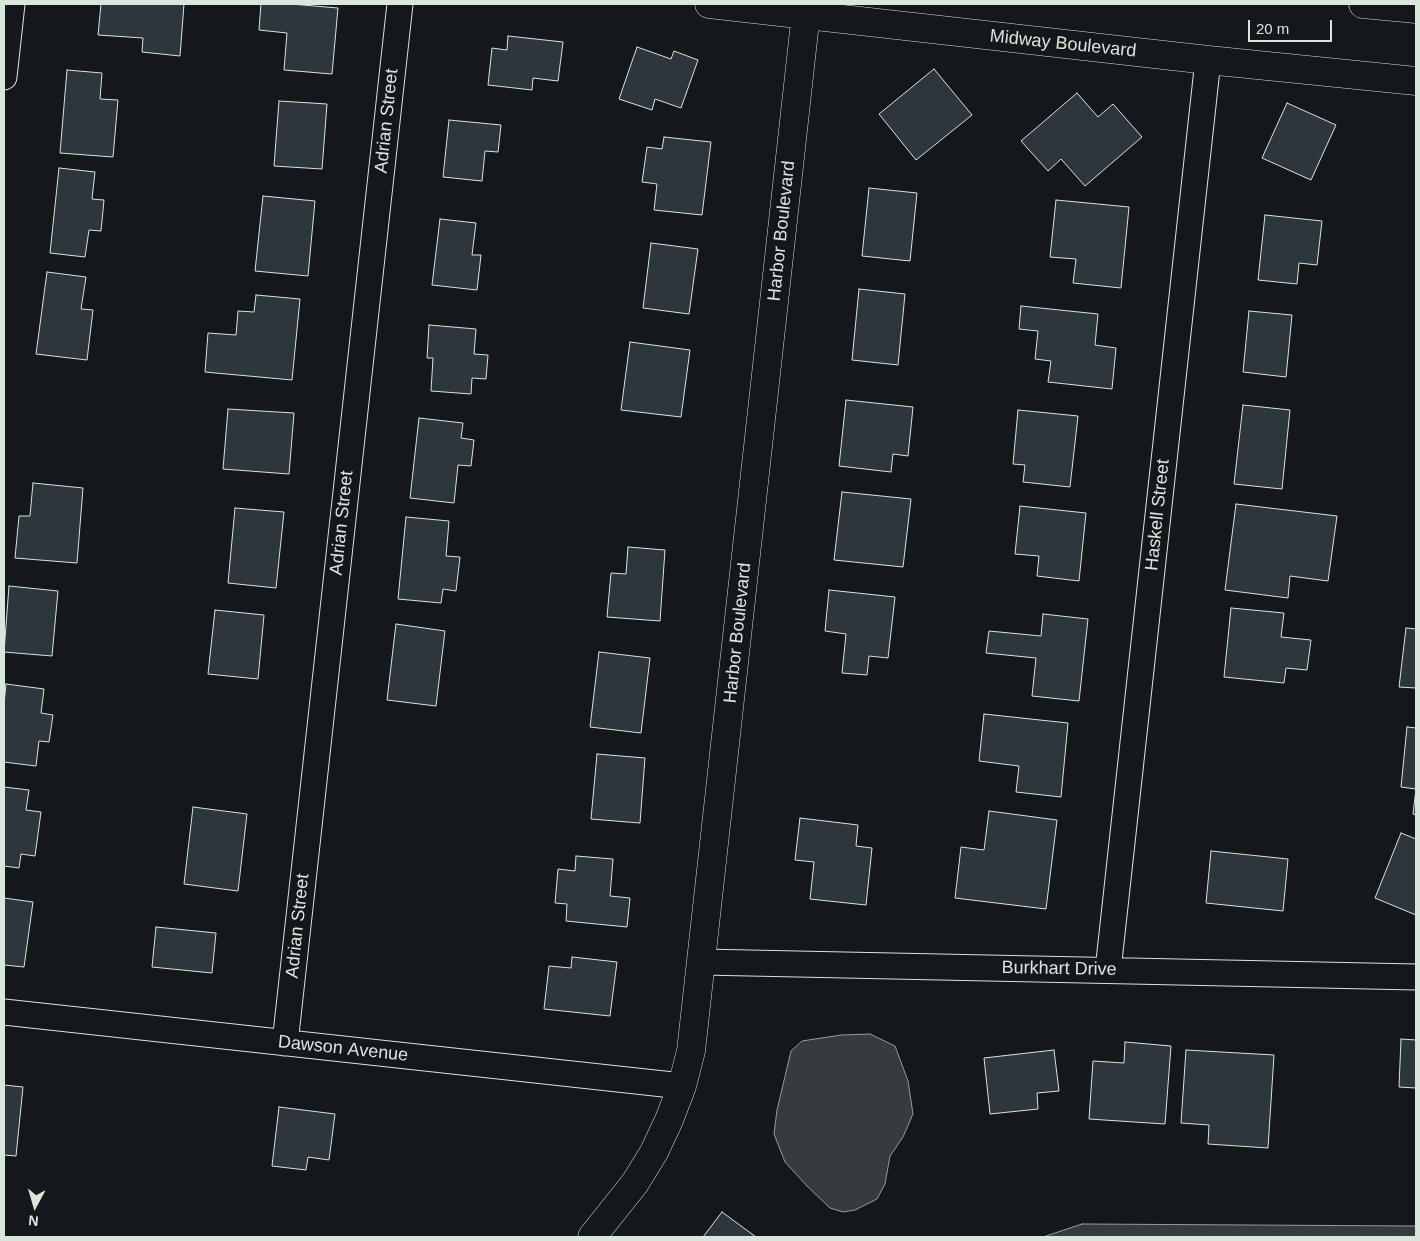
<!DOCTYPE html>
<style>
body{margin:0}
#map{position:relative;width:1420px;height:1241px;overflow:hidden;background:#14181c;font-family:Arial,sans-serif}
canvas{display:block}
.frame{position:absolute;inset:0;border:5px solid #d8e6dc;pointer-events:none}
.north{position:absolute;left:10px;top:1181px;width:50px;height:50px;-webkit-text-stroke:4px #14181c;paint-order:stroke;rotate:186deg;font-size:14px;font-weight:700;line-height:20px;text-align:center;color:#d8e6dc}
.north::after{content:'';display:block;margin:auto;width:18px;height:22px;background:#d8e6dc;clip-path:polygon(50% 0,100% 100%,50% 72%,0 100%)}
.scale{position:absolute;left:1248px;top:20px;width:84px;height:22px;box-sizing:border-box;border:2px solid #d8e6dc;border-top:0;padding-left:6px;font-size:15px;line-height:18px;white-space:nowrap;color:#d8e6dc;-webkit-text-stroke:4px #14181c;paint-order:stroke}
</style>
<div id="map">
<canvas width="1420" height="1241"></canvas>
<div class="frame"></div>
<div class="north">N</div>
<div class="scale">20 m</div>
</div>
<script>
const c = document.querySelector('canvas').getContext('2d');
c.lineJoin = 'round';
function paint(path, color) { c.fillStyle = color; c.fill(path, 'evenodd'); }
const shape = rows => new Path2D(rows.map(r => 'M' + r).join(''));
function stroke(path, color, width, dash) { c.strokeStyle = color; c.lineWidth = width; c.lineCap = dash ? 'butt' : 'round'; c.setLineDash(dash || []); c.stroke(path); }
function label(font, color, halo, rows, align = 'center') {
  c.font = font + ' Arial,sans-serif'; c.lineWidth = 4; c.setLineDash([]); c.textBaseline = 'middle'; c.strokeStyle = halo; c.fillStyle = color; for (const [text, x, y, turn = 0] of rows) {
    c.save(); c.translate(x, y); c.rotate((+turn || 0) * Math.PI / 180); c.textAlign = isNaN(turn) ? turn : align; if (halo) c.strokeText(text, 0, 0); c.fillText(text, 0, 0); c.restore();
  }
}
const water = shape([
 [870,1034,895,1046,908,1081,913,1114,903,1137,890,1156,885,1184,877,1199,855,1210,843,1212,830,1208,807,1186,785,1162,774,1134,777,1110,791,1051,802,1041,841,1035,870,1034],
 [1082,1224,1416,1226,1416,1237,1043,1237,1082,1224]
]);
paint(water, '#363b3e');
stroke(water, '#939e99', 1);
const building = shape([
 [101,4,184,4,180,56,142,52,143,38,98,35,101,4],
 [261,4,291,4,338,8,332,74,284,70,287,33,259,30,261,4],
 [508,36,563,42,558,81,533,78,532,90,488,85,492,48,507,50,508,36],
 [637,47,671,59,674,51,698,60,681,108,655,99,652,110,619,99,637,47],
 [934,69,972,115,916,160,879,114,934,69],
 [67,70,102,73,100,99,118,100,113,157,60,153,67,70],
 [1077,93,1098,117,1113,104,1142,137,1085,186,1061,159,1048,171,1021,141,1077,93],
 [279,101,327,104,322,169,274,166,279,101],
 [1287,103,1336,125,1311,180,1262,158,1287,103],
 [449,120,501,125,498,152,485,151,482,181,443,177,449,120],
 [664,137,711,142,702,215,654,210,657,184,642,182,647,147,662,149,664,137],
 [59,168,95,172,92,199,104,200,101,231,89,230,85,257,50,253,59,168],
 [869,188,917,193,910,261,862,256,869,188],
 [263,196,315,201,308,276,255,271,263,196],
 [1056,200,1129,207,1121,288,1073,283,1076,259,1050,257,1056,200],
 [1265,215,1322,221,1317,265,1299,263,1297,284,1258,280,1265,215],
 [440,219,476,223,472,255,481,255,477,290,432,285,440,219],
 [651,243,698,249,689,314,643,308,651,243],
 [47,272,86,277,81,309,93,310,87,360,36,354,47,272],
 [859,289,905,294,898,365,852,360,859,289],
 [256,295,300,299,292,380,205,372,208,333,236,335,238,311,254,312,256,295],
 [1021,306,1098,314,1095,345,1116,348,1112,389,1048,382,1051,361,1035,359,1038,331,1019,329,1021,306],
 [1249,311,1292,315,1286,377,1243,372,1249,311],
 [429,325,476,329,474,354,488,355,486,379,472,378,471,394,431,391,433,358,427,358,429,325],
 [630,342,690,350,681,417,621,410,630,342],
 [846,400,913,407,908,456,893,454,891,472,839,466,846,400],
 [1243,405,1290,410,1282,489,1234,484,1243,405],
 [228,409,294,413,289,474,223,469,228,409],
 [1018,410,1078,416,1070,487,1023,482,1025,465,1013,464,1018,410],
 [419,418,463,423,461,438,474,440,471,466,458,465,454,503,410,498,419,418],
 [33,483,83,488,77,563,15,558,19,516,30,516,33,483],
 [842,492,911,499,903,567,834,560,842,492],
 [1236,504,1337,516,1328,581,1290,576,1288,598,1225,590,1236,504],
 [1020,506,1086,513,1079,581,1037,576,1039,556,1015,554,1020,506],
 [235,508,284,512,276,588,228,583,235,508],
 [406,517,449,521,446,556,460,557,456,591,443,589,441,603,398,599,406,517],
 [628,547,665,550,660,621,607,617,611,573,626,574,628,547],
 [9,586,58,591,52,656,4,652,9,586],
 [829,590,895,597,888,658,869,656,867,675,842,673,846,634,825,631,829,590],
 [1231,608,1284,613,1281,637,1311,640,1307,670,1286,668,1284,683,1224,677,1231,608],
 [215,610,264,615,258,679,208,674,215,610],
 [1043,614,1088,619,1079,701,1032,696,1036,658,986,653,989,631,1041,636,1043,614],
 [396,624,445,631,436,706,387,700,396,624],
 [1406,628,1416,629,1416,688,1399,687,1406,628],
 [599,652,650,658,641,733,590,727,599,652],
 [6,684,44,689,41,713,53,715,49,742,39,741,36,766,4,762,4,704,6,684],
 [984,714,1068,723,1061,797,1016,792,1019,766,979,761,984,714],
 [1407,727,1416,728,1416,815,1413,814,1416,789,1401,787,1407,727],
 [597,754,645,758,640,823,591,819,597,754],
 [4,787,29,790,26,810,41,812,35,856,21,854,19,868,4,866,4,787],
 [193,807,247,814,238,891,184,884,193,807],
 [989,811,1057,820,1046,909,955,898,961,847,984,850,989,811],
 [800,818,858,825,856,846,872,848,866,905,810,899,814,862,795,860,800,818],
 [1401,833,1416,839,1416,915,1375,898,1401,833],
 [1211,851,1288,859,1283,911,1206,903,1211,851],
 [576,856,613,859,610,896,630,898,627,927,566,921,567,904,555,903,558,869,575,871,576,856],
 [4,898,33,902,24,967,4,965,4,898],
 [156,927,216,933,212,973,152,967,156,927],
 [572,957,617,962,610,1016,544,1009,549,966,571,968,572,957],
 [1401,1039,1416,1040,1416,1088,1399,1087,1401,1039],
 [1125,1042,1171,1046,1165,1124,1089,1119,1093,1061,1124,1063,1125,1042],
 [1054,1050,1059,1091,1037,1093,1038,1109,990,1114,984,1058,1054,1050],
 [1186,1050,1274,1055,1268,1148,1208,1144,1209,1125,1181,1123,1186,1050],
 [4,1085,23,1087,16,1156,4,1155,4,1085],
 [279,1107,335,1114,329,1160,308,1157,306,1170,272,1166,279,1107],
 [722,1212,756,1237,703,1237,722,1212]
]);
paint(building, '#2c363c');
stroke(building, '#d8e6dc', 1);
const minor = shape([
 [4,77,12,4],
 [702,962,1416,977],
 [1108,970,1208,60],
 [4,1012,682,1086],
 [285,1043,400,4]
]);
const tertiary = shape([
 [709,4,1208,60,1416,81],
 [1363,4,1416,9],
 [592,1237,635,1183,654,1152,669,1120,682,1086,691,1051,807,4]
]);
stroke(minor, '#d8e6dc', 27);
stroke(tertiary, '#d8e6dc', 29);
stroke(minor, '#14181c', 25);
stroke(tertiary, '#14181c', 28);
label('18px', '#d8e6dc', '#14181c', [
 ["Midway Boulevard",1063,44,6],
 ["Adrian Street",387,121,-84],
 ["Harbor Boulevard",782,231,-84],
 ["Haskell Street",1158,515,-84],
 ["Adrian Street",342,523,-84],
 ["Harbor Boulevard",738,633,-84],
 ["Adrian Street",298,926,-84],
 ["Burkhart Drive",1059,969,1],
 ["Dawson Avenue",343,1049,6]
]);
</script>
